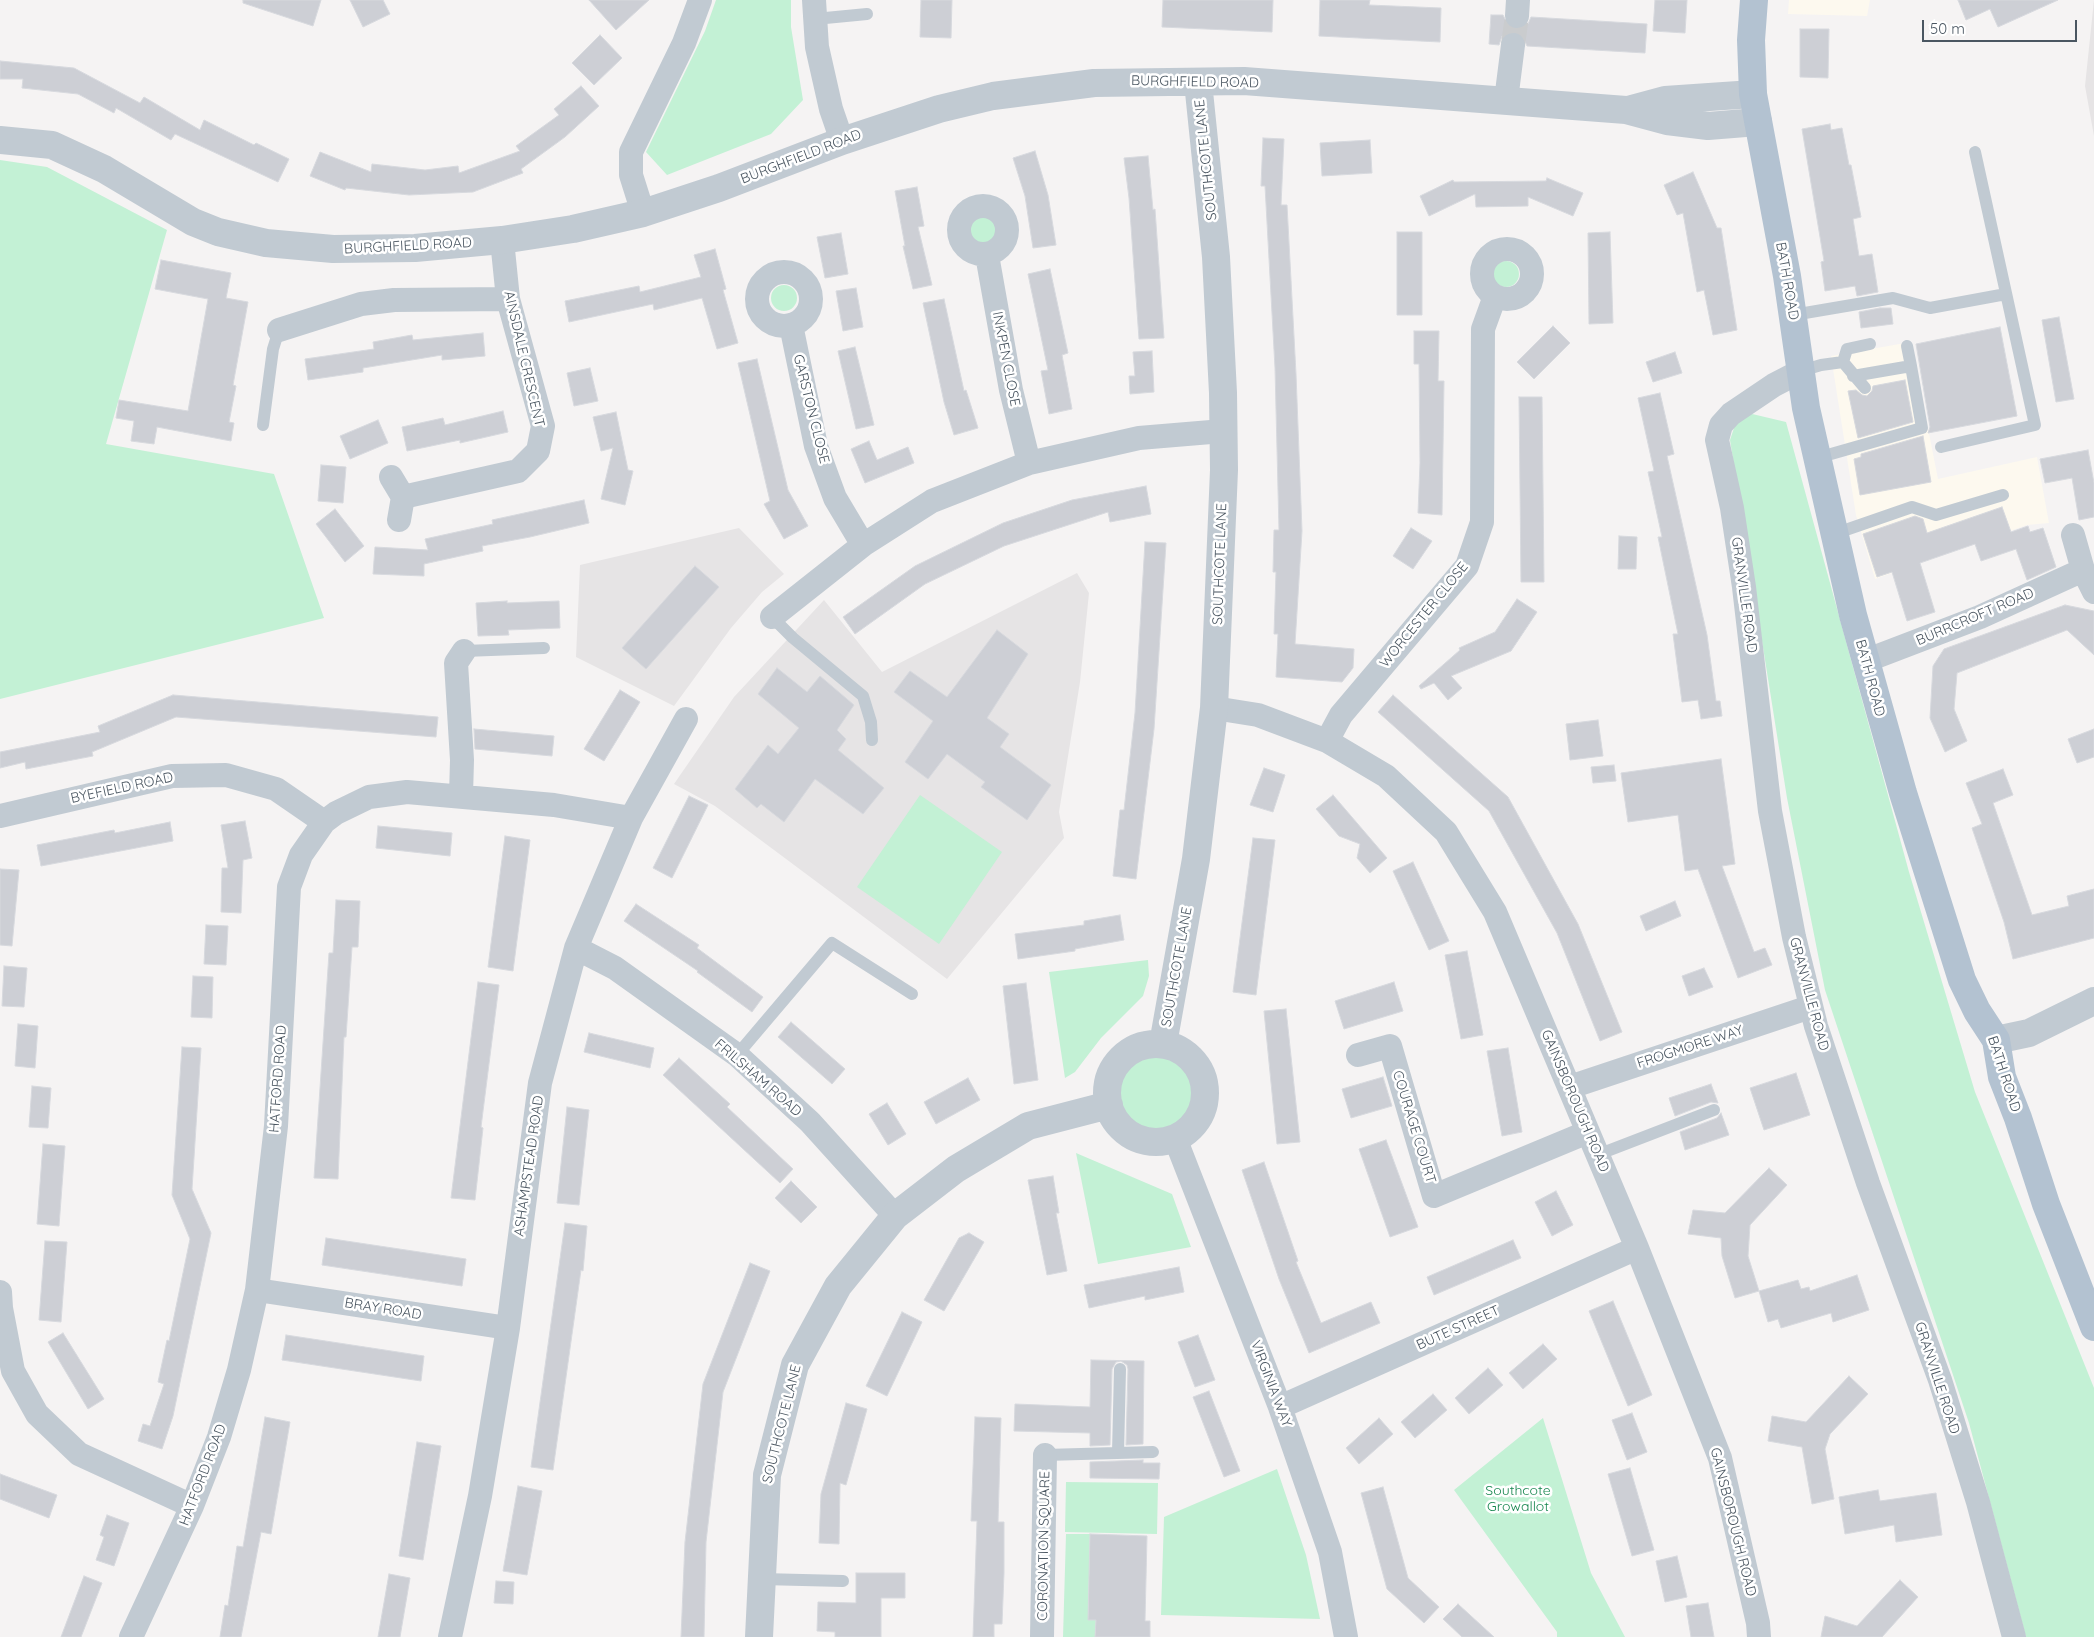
<!DOCTYPE html>
<style>
body{margin:0}
#map{position:relative;width:2094px;height:1637px;overflow:hidden;background:#f5f3f3;font-family:Quicksand,sans-serif}
canvas{display:block}
.scale{position:absolute;left:1922px;top:20px;width:155px;height:22px;box-sizing:border-box;border:2px solid #4a5661;border-top:0;padding-left:6px;font-size:15px;line-height:18px;white-space:nowrap;color:#4a5661;-webkit-text-stroke:4px #fff;paint-order:stroke}
</style>
<div id="map">
<canvas width="2094" height="1637"></canvas>
<div class="scale">50 m</div>
</div>
<script>
const c = document.querySelector('canvas').getContext('2d');
c.lineJoin = 'round';
function paint(path, color) { c.fillStyle = color; c.fill(path, 'evenodd'); }
const shape = rows => new Path2D(rows.map(r => 'M' + r).join(''));
function stroke(path, color, width, dash) { c.strokeStyle = color; c.lineWidth = width; c.lineCap = dash ? 'butt' : 'round'; c.setLineDash(dash || []); c.stroke(path); }
function label(font, color, halo, rows, align = 'center') {
  c.font = font + ' Quicksand,sans-serif'; c.lineWidth = 5; c.setLineDash([]); c.textBaseline = 'middle'; c.strokeStyle = halo; c.fillStyle = color; for (const [text, x, y, turn = 0] of rows) {
    c.save(); c.translate(x, y); c.rotate((+turn || 0) * Math.PI / 180); c.textAlign = isNaN(turn) ? turn : align; if (halo) c.strokeText(text, 0, 0); c.fillText(text, 0, 0); c.restore();
  }
}
paint(shape([
 [1789,0,1870,0,1867,16,1788,14],
 [1911,342,1938,479,2037,457,2049,523,2027,525,1875,579,1856,515,1831,356]
]), '#fdf9ef');
paint(shape([
 [2094,0,2094,136,2085,86],
 [739,528,784,574,762,592,731,628,674,706,576,657,580,565],
 [1077,573,1089,593,1080,682,1059,812,1064,838,947,979,715,806,674,784,734,697,824,600,882,672]
]), '#e6e4e5');
paint(shape([
 [716,0,791,0,791,27,803,100,771,134,667,175,646,152,705,31],
 [0,160,47,167,167,230,106,444,274,474,324,618,0,699],
 '970 230a13 13 0 1 1 26 0a13 13 0 1 1-26 0Z',
 '1493 274a13 13 0 1 1 26 0a13 13 0 1 1-26 0Z',
 '771 298a13 13 0 1 1 26 0a13 13 0 1 1-26 0Z',
 [1748,413,1786,422,1909,872,1975,1092,2094,1388,2094,1637,2026,1637,1969,1423,1825,990,1787,798,1730,440,1736,422],
 [920,795,1002,852,939,944,857,887],
 [1148,960,1149,976,1143,996,1101,1038,1075,1072,1065,1078,1049,972],
 '1115 1093a40 40 0 1 1 80 0a40 40 0 1 1-80 0Z',
 [1076,1153,1172,1194,1191,1247,1098,1264],
 [1543,1418,1591,1573,1625,1637,1557,1637,1557,1632,1454,1490],
 [1277,1469,1306,1555,1320,1619,1161,1615,1164,1517],
 [1066,1482,1158,1483,1157,1534,1065,1532],
 [1066,1534,1090,1534,1088,1620,1096,1620,1095,1637,1063,1637]
]), '#c3f1d5');
const building = shape([
 [243,0,321,0,313,26,243,3,243,0],
 [350,0,383,0,390,14,363,27,350,0],
 [589,0,649,0,616,30,589,0],
 [921,0,952,0,951,38,920,37,921,0],
 [1163,0,1273,0,1272,32,1162,27,1163,0],
 [1320,0,1370,0,1369,5,1441,8,1440,42,1319,36,1320,0],
 [1655,0,1687,0,1685,33,1653,31,1655,0],
 [1958,0,2058,0,1998,27,1990,9,1966,20,1958,0],
 [1491,15,1503,15,1509,27,1517,30,1528,24,1531,17,1647,24,1645,53,1527,46,1522,34,1514,31,1502,36,1499,45,1489,44,1491,15],
 [1800,29,1829,29,1828,78,1800,77,1800,29],
 [600,35,622,58,594,85,572,63,600,35],
 [0,61,74,68,140,103,144,97,200,130,204,120,254,145,256,143,289,159,278,182,175,134,171,140,116,108,114,113,78,94,22,88,23,79,0,79,0,61],
 [581,86,599,106,565,137,521,169,523,173,473,192,409,195,346,188,345,190,310,176,320,152,371,172,372,164,425,170,458,166,459,173,520,151,516,146,559,115,554,109,581,86],
 [1830,124,1831,130,1842,128,1849,165,1851,165,1861,217,1853,219,1859,256,1872,254,1878,292,1857,296,1855,286,1825,291,1821,262,1824,261,1802,129,1830,124],
 [1263,138,1284,139,1281,205,1287,205,1296,374,1302,531,1295,644,1354,649,1353,668,1342,682,1276,677,1278,634,1274,634,1276,572,1273,572,1274,530,1279,530,1275,368,1265,186,1261,186,1263,138],
 [1370,140,1372,173,1322,176,1320,143,1370,140],
 [1035,151,1048,195,1056,245,1033,248,1025,196,1013,158,1035,151],
 [1148,156,1153,210,1155,209,1164,338,1139,339,1129,198,1124,158,1148,156],
 [1693,172,1717,228,1721,228,1737,330,1713,335,1704,290,1697,292,1683,213,1677,215,1664,185,1693,172],
 [1547,178,1583,193,1573,216,1528,197,1528,206,1476,207,1475,194,1429,216,1420,196,1453,180,1454,182,1546,181,1547,178],
 [917,187,924,226,918,227,932,285,913,289,903,246,905,246,895,191,917,187],
 [1397,232,1422,232,1422,315,1397,315,1397,232],
 [1610,232,1613,323,1589,324,1588,233,1610,232],
 [841,233,848,274,825,278,817,237,841,233],
 [715,249,726,289,723,290,738,343,717,349,702,298,654,310,653,304,569,322,565,301,639,286,640,292,701,277,694,255,715,249],
 [161,260,231,273,226,298,248,302,233,385,236,386,229,422,234,423,231,441,157,427,154,444,131,441,134,421,116,418,119,400,188,411,208,299,155,289,161,260],
 [1050,269,1068,353,1062,355,1072,409,1049,414,1041,371,1048,370,1028,274,1050,269],
 [856,288,863,327,843,331,836,291,856,288],
 [944,299,964,391,966,390,978,428,954,435,944,402,923,303,944,299],
 [1880,308,1891,308,1893,324,1861,328,1859,312,1880,308],
 [2059,317,2074,399,2056,402,2042,320,2059,317],
 [1553,326,1570,343,1534,379,1517,362,1553,326],
 [2000,327,2017,416,1928,433,1930,427,1916,344,2000,327],
 [1414,331,1439,331,1438,381,1444,381,1442,515,1418,513,1420,463,1419,364,1414,364,1414,331],
 [483,333,485,356,442,360,442,355,363,368,363,372,308,380,305,359,374,349,373,342,412,335,413,340,483,333],
 [855,347,874,425,856,429,838,351,855,347],
 [1152,351,1154,392,1130,394,1129,376,1135,376,1133,352,1152,351],
 [1675,352,1682,373,1653,382,1646,362,1675,352],
 [757,359,788,490,808,526,784,539,764,504,770,501,738,363,757,359],
 [590,368,598,401,574,406,567,373,590,368],
 [1905,380,1913,422,1858,438,1848,391,1856,390,1862,395,1867,396,1872,391,1873,386,1905,380],
 [1660,393,1674,454,1667,456,1707,635,1716,701,1720,701,1722,716,1701,719,1698,700,1682,702,1673,634,1678,634,1658,537,1662,537,1648,472,1654,471,1638,398,1660,393],
 [1519,397,1542,397,1544,582,1521,582,1519,397],
 [503,411,508,432,460,443,460,440,407,451,402,427,443,418,445,425,503,411],
 [616,412,628,470,633,471,625,505,601,499,613,448,601,451,593,417,616,412],
 [378,420,388,443,350,459,340,436,378,420],
 [1923,436,1931,482,1860,495,1854,459,1861,457,1861,454,1923,436],
 [869,441,877,460,908,447,914,463,865,483,851,449,869,441],
 [2088,450,2094,483,2094,517,2079,520,2072,478,2045,483,2040,459,2088,450],
 [321,465,346,467,343,503,318,501,321,465],
 [1146,486,1151,514,1110,522,1108,512,1004,546,925,584,855,634,843,617,915,566,1003,523,1072,500,1146,486],
 [584,500,589,523,530,537,482,546,483,551,424,564,424,576,373,574,375,547,428,550,425,539,493,524,492,520,584,500],
 [2002,507,2011,532,2028,526,2030,532,2043,528,2056,567,2027,580,2016,549,1981,561,1975,544,1920,563,1935,612,1907,621,1892,572,1877,577,1863,534,1915,516,1923,519,1927,533,2002,507],
 [335,509,364,546,345,562,316,524,335,509],
 [1411,528,1432,541,1413,569,1393,556,1411,528],
 [1619,536,1637,537,1636,569,1618,569,1619,536],
 [1145,542,1166,543,1154,729,1136,879,1113,876,1120,810,1124,810,1135,713,1145,542],
 [695,566,719,587,646,669,622,648,695,566],
 [1517,599,1537,612,1511,651,1451,676,1462,688,1448,700,1434,683,1421,689,1419,686,1460,650,1459,648,1495,632,1517,599],
 [507,601,507,603,559,601,560,628,508,630,509,635,478,636,476,603,507,601],
 [2065,605,2094,611,2094,655,2067,630,1957,673,1954,709,1967,741,1945,752,1930,718,1933,666,1944,649,2065,605],
 [997,630,1028,654,987,718,1009,734,1000,747,1051,785,1027,820,981,787,985,782,947,754,928,779,905,762,933,721,894,692,910,671,947,697,997,630],
 [777,668,807,692,820,676,854,705,837,730,846,739,838,750,884,788,863,814,815,779,784,822,761,804,757,808,735,789,768,745,778,754,799,728,758,694,777,668],
 [620,690,640,702,604,761,584,749,620,690],
 [173,695,438,717,436,737,176,717,92,752,93,756,26,769,25,762,0,768,0,752,100,732,98,726,173,695],
 [1393,695,1508,797,1578,924,1622,1032,1600,1041,1557,933,1489,811,1378,712,1393,695],
 [1598,720,1603,756,1570,760,1566,724,1598,720],
 [474,729,554,736,552,756,475,749,474,729],
 [2094,729,2094,757,2077,763,2068,739,2094,729],
 [1721,759,1735,864,1722,866,1754,952,1765,948,1772,965,1738,978,1698,869,1685,871,1678,815,1628,822,1621,773,1721,759],
 [1614,765,1616,781,1593,783,1591,767,1614,765],
 [1264,768,1285,775,1273,812,1250,805,1264,768],
 [2003,769,2013,795,1993,803,2032,915,2069,906,2067,896,2094,889,2094,938,2013,959,2004,922,1972,828,1982,824,1966,783,2003,769],
 [1333,795,1387,858,1370,873,1357,858,1360,844,1339,836,1316,809,1333,795],
 [689,796,708,805,672,878,653,868,689,796],
 [245,821,252,858,243,860,241,913,221,912,222,868,228,868,221,825,245,821],
 [170,822,173,841,41,866,37,845,114,830,115,833,170,822],
 [378,826,452,833,450,856,376,848,378,826],
 [505,836,530,840,513,971,488,967,505,836],
 [1253,838,1275,840,1256,995,1233,992,1253,838],
 [1413,862,1449,941,1429,950,1393,871,1413,862],
 [0,869,19,870,12,946,0,945,0,869],
 [336,900,360,901,358,947,352,947,346,1037,344,1037,338,1179,314,1178,329,953,333,953,336,900],
 [1675,901,1681,916,1646,931,1640,916,1675,901],
 [636,904,699,945,697,948,763,997,752,1012,697,972,698,971,624,921,636,904],
 [1120,915,1124,940,1075,949,1075,951,1018,959,1015,934,1084,925,1084,921,1120,915],
 [206,925,228,926,226,965,204,964,206,925],
 [1467,951,1483,1035,1461,1039,1445,955,1467,951],
 [4,966,27,968,24,1007,2,1006,4,966],
 [1704,968,1713,987,1689,996,1682,976,1704,968],
 [193,976,213,977,212,1018,191,1017,193,976],
 [478,982,499,985,481,1127,483,1128,475,1200,451,1198,478,982],
 [1394,982,1403,1011,1344,1029,1335,1001,1394,982],
 [1026,983,1038,1080,1014,1084,1003,986,1026,983],
 [1286,1009,1300,1142,1277,1144,1264,1011,1286,1009],
 [791,1022,845,1069,832,1084,778,1037,791,1022],
 [18,1024,38,1026,35,1068,15,1066,18,1024],
 [589,1033,654,1048,650,1068,584,1052,589,1033],
 [182,1047,201,1048,192,1189,211,1233,173,1416,162,1449,138,1441,143,1424,150,1426,164,1384,158,1382,167,1340,169,1341,190,1239,172,1195,182,1047],
 [1508,1048,1522,1132,1502,1136,1487,1051,1508,1048],
 [679,1058,730,1104,727,1107,793,1169,780,1183,663,1075,679,1058],
 [1796,1073,1810,1115,1764,1130,1750,1088,1796,1073],
 [1383,1077,1392,1106,1351,1118,1342,1089,1383,1077],
 [968,1078,980,1100,936,1124,924,1102,968,1078],
 [1711,1084,1718,1103,1711,1102,1675,1116,1669,1098,1711,1084],
 [32,1086,51,1088,48,1128,29,1127,32,1086],
 [887,1103,906,1134,888,1145,869,1114,887,1103],
 [567,1107,589,1110,579,1205,557,1203,567,1107],
 [1721,1113,1729,1135,1685,1150,1680,1132,1717,1118,1721,1113],
 [1386,1140,1418,1227,1390,1237,1359,1149,1386,1140],
 [43,1144,65,1146,59,1226,37,1224,43,1144],
 [1264,1162,1298,1261,1296,1262,1321,1323,1371,1302,1380,1323,1309,1353,1279,1279,1242,1170,1264,1162],
 [1769,1168,1787,1185,1750,1225,1748,1256,1759,1291,1735,1298,1722,1256,1721,1238,1688,1234,1693,1210,1725,1213,1769,1168],
 [1053,1176,1059,1213,1056,1213,1067,1271,1047,1275,1028,1180,1053,1176],
 [791,1181,817,1207,801,1223,775,1198,791,1181],
 [1556,1191,1573,1225,1552,1236,1535,1202,1556,1191],
 [565,1223,587,1226,583,1271,581,1270,553,1470,531,1467,565,1223],
 [969,1233,984,1242,944,1311,924,1300,959,1238,969,1233],
 [326,1238,466,1259,462,1286,322,1265,326,1238],
 [1513,1240,1521,1258,1434,1295,1427,1277,1513,1240],
 [45,1241,67,1242,61,1322,39,1320,45,1241],
 [750,1263,770,1271,723,1392,706,1542,704,1637,681,1637,685,1542,703,1384,750,1263],
 [1179,1267,1184,1292,1145,1300,1145,1296,1089,1308,1084,1285,1179,1267],
 [1857,1275,1869,1310,1833,1322,1831,1313,1781,1328,1778,1319,1768,1322,1759,1291,1798,1280,1801,1289,1809,1287,1810,1291,1857,1275],
 [1613,1301,1652,1395,1628,1406,1589,1311,1613,1301],
 [902,1312,922,1322,887,1396,866,1386,902,1312],
 [63,1333,104,1399,88,1409,48,1342,63,1333],
 [286,1335,424,1356,421,1381,282,1360,286,1335],
 [1198,1335,1215,1380,1195,1387,1178,1342,1198,1335],
 [1543,1344,1557,1359,1523,1389,1509,1373,1543,1344],
 [1091,1360,1144,1361,1143,1444,1126,1445,1128,1369,1127,1365,1121,1361,1116,1362,1112,1369,1110,1445,1090,1446,1090,1433,1014,1431,1015,1404,1090,1407,1091,1360],
 [1488,1368,1503,1385,1469,1414,1455,1398,1488,1368],
 [1849,1376,1868,1394,1830,1434,1825,1449,1834,1499,1812,1504,1802,1447,1768,1441,1772,1416,1806,1422,1849,1376],
 [1209,1391,1240,1471,1224,1477,1193,1397,1209,1391],
 [1433,1394,1447,1410,1415,1438,1401,1422,1433,1394],
 [846,1403,867,1409,846,1485,840,1483,839,1544,819,1543,821,1494,846,1403],
 [1632,1413,1647,1452,1627,1460,1612,1420,1632,1413],
 [265,1417,290,1422,271,1534,261,1532,241,1637,220,1637,225,1605,228,1606,237,1546,243,1547,265,1417],
 [975,1417,1001,1418,998,1522,1004,1522,1004,1573,1002,1624,994,1624,994,1637,973,1637,977,1521,971,1521,975,1417],
 [1379,1418,1393,1434,1359,1464,1346,1448,1379,1418],
 [417,1442,441,1446,423,1560,399,1556,417,1442],
 [1143,1460,1143,1463,1160,1463,1159,1479,1090,1478,1090,1462,1143,1460],
 [1630,1468,1654,1550,1632,1556,1608,1474,1630,1468],
 [0,1474,57,1495,49,1518,0,1499,0,1474],
 [518,1486,542,1491,527,1575,503,1571,518,1486],
 [1383,1487,1408,1578,1439,1607,1424,1623,1387,1589,1361,1493,1383,1487],
 [1878,1490,1880,1501,1936,1493,1942,1535,1896,1542,1894,1525,1845,1534,1839,1497,1878,1490],
 [107,1515,129,1523,114,1566,96,1560,104,1537,100,1535,107,1515],
 [1090,1534,1147,1536,1145,1621,1150,1621,1150,1637,1095,1637,1096,1620,1088,1620,1090,1534],
 [1677,1556,1687,1597,1665,1602,1656,1561,1677,1556],
 [856,1573,905,1573,905,1598,881,1598,881,1637,835,1637,835,1632,817,1631,818,1602,856,1603,856,1573],
 [389,1574,410,1578,400,1637,378,1637,389,1574],
 [84,1576,102,1583,81,1637,61,1637,84,1576],
 [1900,1580,1918,1597,1882,1637,1821,1637,1825,1616,1857,1626,1900,1580],
 [496,1581,514,1582,513,1604,494,1603,496,1581],
 [1708,1603,1714,1637,1691,1637,1686,1606,1708,1603],
 [1458,1604,1494,1637,1462,1637,1443,1619,1458,1604]
]);
paint(building, '#cdcfd5');
stroke(building, '#d7d9de', 1);
stroke(shape([
 [1513,45,1517,16]
]), '#caccce', 24, [24, 12]);
stroke(shape([
 [815,19,867,14],
 [1793,315,1893,298,1930,308,2006,294],
 [1907,346,1911,366],
 [1843,362,1847,349,1870,344],
 [1801,371,1821,365,1843,362,1865,388],
 [263,425,273,349,279,330],
 [1941,447,2035,425,1975,152],
 [1817,458,1922,428,1911,366,1853,376],
 [1834,534,1912,507,1936,515,2003,495],
 [772,617,793,638,863,696,871,722,872,740],
 [464,651,544,648],
 [737,1055,832,943,912,994],
 [1597,1155,1714,1110],
 [1118,1453,1120,1369],
 [1045,1455,1153,1452],
 [762,1579,843,1581]
]), '#c1cad2', 12);
stroke(shape([
 [814,0,817,47,831,109,842,141],
 [1517,16,1518,0],
 [1506,100,1513,45],
 '959 230a24 24 0 1 1 48 0a24 24 0 1 1-48 0Z',
 [643,213,631,175,631,152,684,43,700,0],
 '1482 274a25 25 0 1 1 50 0a25 25 0 1 1-50 0Z',
 [987,255,1011,390,1029,463],
 '757 299a27 27 0 1 1 54 0a27 27 0 1 1-54 0Z',
 [791,325,816,446,835,498,863,545],
 [279,330,361,304,394,300,508,299],
 [1801,371,1774,385,1731,414,1721,425,1717,440,1732,508,1744,587,1770,811,1794,937,1816,1026,1868,1183,1940,1380,1978,1502,2014,1637],
 [391,477,403,497,399,520],
 [403,497,518,471,538,451,543,426,508,299,502,240],
 [2073,535,2083,570],
 [772,617,863,545,932,501,1029,463,1139,438,1223,431],
 [1865,661,1980,617,2083,570,2094,592],
 [1214,708,1258,715,1327,741,1386,776,1446,832,1495,912,1637,1248,1720,1458,1758,1623,1759,1637],
 [1327,741,1341,715,1467,566,1482,522,1483,329,1495,296],
 [461,796,462,760,456,663,464,651],
 [0,816,172,776,226,775,276,789,324,822],
 [576,948,615,968,737,1055,810,1122,895,1216],
 [1358,1055,1390,1046,1434,1196,1588,1132],
 [1570,1087,1810,1007],
 [1175,1138,1280,1407,1330,1552,1346,1637],
 [257,1290,508,1328],
 [0,1292,1,1308,13,1371,37,1414,79,1454,192,1506],
 [1280,1407,1637,1248],
 [131,1637,192,1506,219,1437,239,1370,257,1290,276,1126,289,887,301,855,324,822,336,813,369,797,407,792,554,805,631,818],
 [450,1637,480,1496,508,1328,540,1083,576,948,631,818,686,719],
 [1042,1637,1045,1455]
]), '#c1cad2', 24);
stroke(shape([
 [1628,110,1665,100,1753,94],
 [0,140,52,145,104,169,193,222,218,232,266,243,333,249,415,248,502,240,573,229,643,213,719,188,842,141,939,109,993,96,1094,83,1244,81,1626,110,1667,121,1708,126,1758,122],
 [1996,1040,2029,1033,2094,1001],
 [1163,1044,1196,859,1214,708,1224,470,1223,393,1216,257,1198,82],
 '1107 1093a49 49 0 1 1 98 0a49 49 0 1 1-98 0Z',
 [759,1637,767,1475,795,1365,838,1286,895,1216,956,1169,1028,1126,1109,1105]
]), '#c1cad2', 28);
stroke(shape([
 [1754,0,1751,40,1753,94,1787,276,1806,408,1853,615,1903,793,1962,980,1977,1011,1996,1040,2002,1077,2018,1118,2046,1204,2094,1327]
]), '#b3c2d1', 28);
label('14px', '#4a5661', '#fff', [
 ["BURGHFIELD ROAD",1195,82,1],
 ["BURGHFIELD ROAD",801,157,-21],
 ["SOUTHCOTE LANE",1206,160,-96],
 ["BURGHFIELD ROAD",408,246,-3],
 ["BATH ROAD",1787,281,80],
 ["AINSDALE CRESCENT",524,359,77],
 ["INKPEN CLOSE",1006,359,79],
 ["GARSTON CLOSE",811,409,76],
 ["SOUTHCOTE LANE",1220,564,-88],
 ["GRANVILLE ROAD",1744,595,82],
 ["WORCESTER CLOSE",1424,615,-51],
 ["BURRCROFT ROAD",1975,617,-23],
 ["BATH ROAD",1870,678,75],
 ["BYEFIELD ROAD",122,788,-12],
 ["SOUTHCOTE LANE",1177,967,-80],
 ["GRANVILLE ROAD",1809,994,75],
 ["FROGMORE WAY",1690,1047,-18],
 ["BATH ROAD",2004,1074,72],
 ["FRILSHAM ROAD",758,1078,41],
 ["HATFORD ROAD",278,1079,-86],
 ["GAINSBOROUGH ROAD",1575,1101,67],
 ["COURAGE COURT",1414,1127,73],
 ["ASHAMPSTEAD ROAD",529,1166,-82],
 ["BRAY ROAD",383,1309,9],
 ["BUTE STREET",1458,1328,-24],
 ["GRANVILLE ROAD",1937,1378,72],
 ["VIRGINIA WAY",1271,1384,69],
 ["SOUTHCOTE LANE",782,1424,-76],
 ["HATFORD ROAD",203,1475,-69],
 ["GAINSBOROUGH ROAD",1733,1522,76],
 ["CORONATION SQUARE",1044,1546,-89]
]);
label('14px', '#17864f', '#fff', [
 ["Southcote",1518,1491],
 ["Growallot",1518,1507]
]);
</script>
